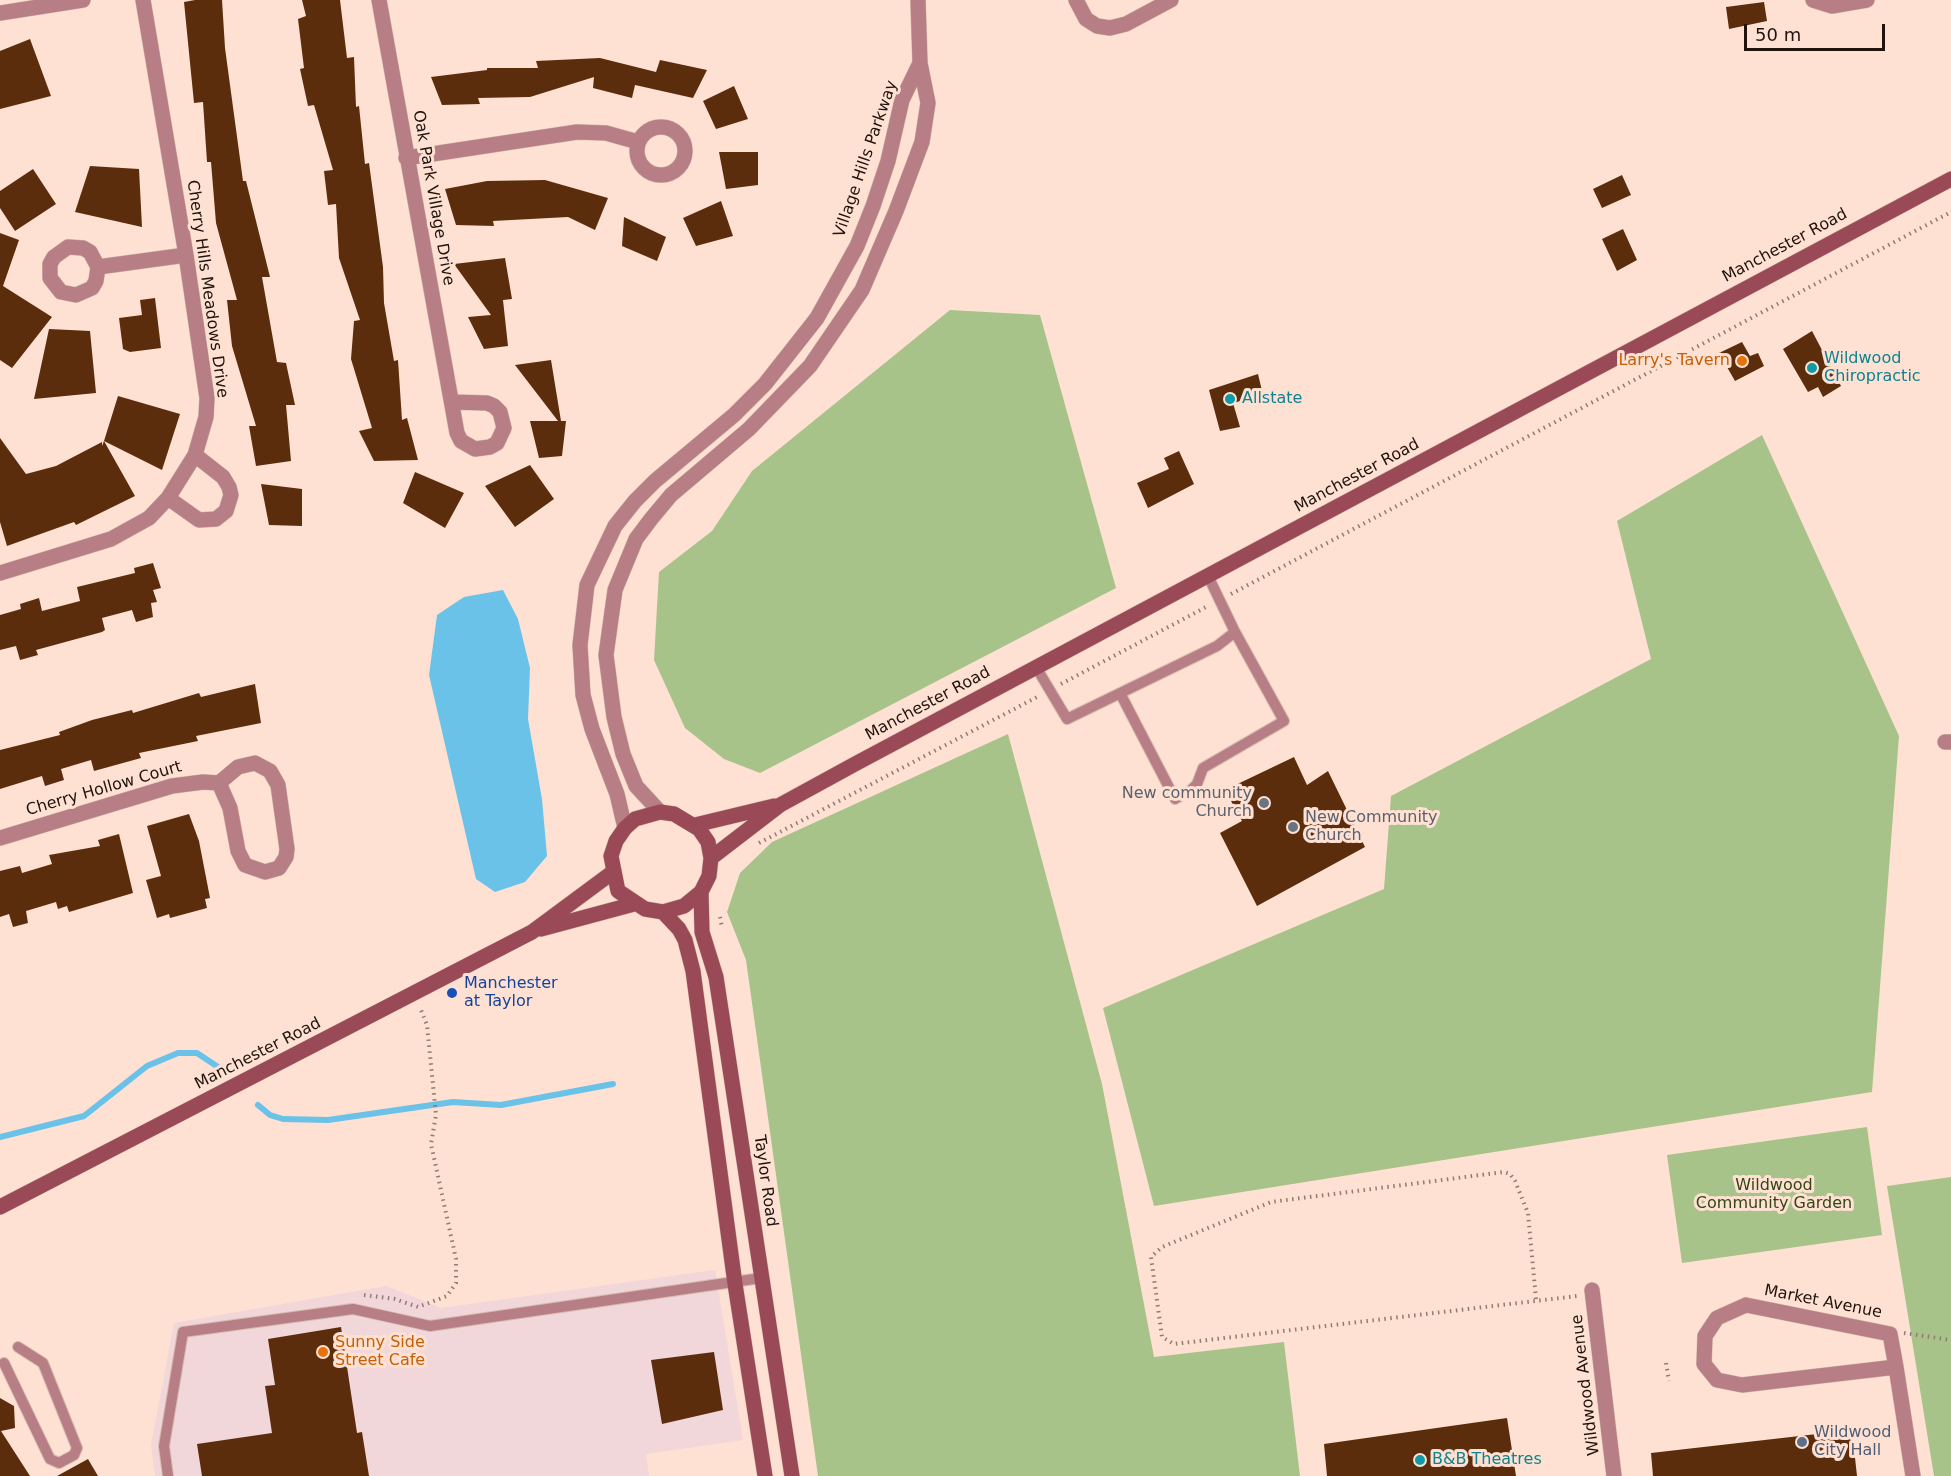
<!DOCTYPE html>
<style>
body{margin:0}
#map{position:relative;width:1951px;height:1476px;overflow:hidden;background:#fee1d2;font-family:"DejaVu Sans",sans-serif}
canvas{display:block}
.scale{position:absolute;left:1744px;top:24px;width:141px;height:27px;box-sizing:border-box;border:3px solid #21140e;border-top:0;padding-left:8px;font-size:18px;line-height:21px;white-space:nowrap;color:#21140e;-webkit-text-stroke:4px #fee1d2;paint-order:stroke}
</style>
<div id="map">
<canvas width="1951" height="1476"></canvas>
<div class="scale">50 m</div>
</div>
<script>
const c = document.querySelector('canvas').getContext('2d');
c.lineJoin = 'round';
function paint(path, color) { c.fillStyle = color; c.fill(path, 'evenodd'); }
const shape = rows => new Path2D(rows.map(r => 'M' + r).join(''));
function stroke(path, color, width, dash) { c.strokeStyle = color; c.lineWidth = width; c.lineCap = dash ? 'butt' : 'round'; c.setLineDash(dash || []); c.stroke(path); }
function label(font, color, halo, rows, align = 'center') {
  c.font = font + ' "DejaVu Sans",sans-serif'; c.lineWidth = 6; c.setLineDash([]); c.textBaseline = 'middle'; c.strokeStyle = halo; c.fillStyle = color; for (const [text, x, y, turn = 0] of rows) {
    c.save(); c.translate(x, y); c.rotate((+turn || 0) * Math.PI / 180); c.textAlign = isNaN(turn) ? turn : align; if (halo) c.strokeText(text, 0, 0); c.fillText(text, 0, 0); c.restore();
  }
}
paint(shape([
 [715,1270,743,1440,646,1454,649,1476,155,1476,151,1445,174,1323,386,1286,441,1308]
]), '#f1d6da');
paint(shape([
 [950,310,1040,315,1116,588,760,773,724,759,685,728,654,660,659,572,712,531,752,471],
 [1762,435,1899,736,1872,1092,1154,1206,1103,1008,1384,889,1391,796,1651,659,1617,521],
 [1008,734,1102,1084,1154,1357,1284,1342,1300,1476,818,1476,746,960,727,912,740,873,772,842],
 [1867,1127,1882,1235,1682,1263,1667,1155],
 [1951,1177,1951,1476,1934,1476,1887,1186]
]), '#a8c38a');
paint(shape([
 [503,590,518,619,530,668,528,719,542,799,547,856,525,882,495,892,476,879,429,675,437,615,464,597]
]), '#6ac2e9');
stroke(shape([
 [258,1105,270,1115,283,1119,328,1120,453,1102,501,1105,613,1084],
 [0,1137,84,1116,147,1066,178,1053,197,1053,218,1067]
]), '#6ac2e9', 6);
paint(shape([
 [195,0,222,0,225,48,243,181,246,181,270,277,262,277,277,362,286,363,295,405,286,405,291,461,256,466,249,426,256,426,232,346,227,300,237,300,216,223,211,162,207,162,203,102,194,103,184,2],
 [302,0,340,0,347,58,354,57,356,107,359,106,365,164,369,163,383,267,384,303,394,361,398,360,402,420,407,418,418,460,374,461,359,431,372,428,351,359,354,321,360,320,339,258,336,204,328,205,324,171,333,170,314,105,308,106,300,69,304,68,298,19,306,16],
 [1764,2,1767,21,1729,29,1726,7],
 [30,39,51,96,0,109,0,51],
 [600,58,656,72,660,60,707,70,693,98,635,85,632,98,593,88,594,77,530,97,478,98,480,104,442,105,431,77,487,70,487,68,538,68,536,61],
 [734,86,748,119,716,129,703,101],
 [719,152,758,152,758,185,726,189],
 [90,166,139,169,142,227,75,212],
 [33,169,56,204,15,231,0,208,0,191],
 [1622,175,1631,195,1602,208,1593,189],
 [545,180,608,198,595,230,568,217,493,221,494,226,456,225,445,189,487,181],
 [721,201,733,236,696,246,683,218],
 [624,217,666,237,657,261,622,246],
 [1623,229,1637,260,1617,271,1602,239],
 [0,233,19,240,3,286,52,317,12,368,0,360],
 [505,258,512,299,503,300,508,346,484,349,468,317,491,315,454,264],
 [155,298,161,348,130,352,123,349,119,318,142,315,140,300],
 [49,329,90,331,96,393,34,399],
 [1812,331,1841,386,1823,397,1818,387,1808,392,1783,349],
 [1742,342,1750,356,1758,353,1764,366,1735,381,1719,353],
 [551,360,561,421,566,421,562,456,539,458,530,421,558,421,515,365],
 [1258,374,1263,395,1233,403,1240,427,1220,431,1209,390],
 [118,396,180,414,162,470,104,441],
 [0,438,26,474,56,466,102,442,102,446,104,441,135,496,76,525,74,522,7,546,0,522],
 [1179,451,1194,484,1148,508,1137,483,1169,469,1164,458],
 [530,465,554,499,515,527,485,486],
 [415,472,464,493,445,528,403,503],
 [261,484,302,489,302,526,269,525],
 [153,563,161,588,153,590,157,602,151,603,153,617,136,622,132,610,102,618,105,630,102,632,36,650,38,655,20,660,16,646,0,650,0,615,21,609,20,604,39,598,42,611,80,601,77,587,135,573,134,568],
 [255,684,261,723,196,736,198,741,139,753,141,758,94,771,91,760,61,769,64,780,45,786,42,776,0,789,0,750,60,735,59,732,92,720,132,710,133,713,199,693,201,697],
 [1294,757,1307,785,1328,771,1365,847,1257,906,1220,833,1242,821,1225,790],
 [189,814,199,841,210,898,205,899,207,908,170,918,169,914,157,918,146,880,161,876,147,826],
 [119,834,133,893,69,912,67,906,58,909,56,902,26,911,28,923,13,927,9,914,0,917,0,871,20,866,22,873,52,864,49,855,100,846,98,840],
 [341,1327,357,1433,362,1432,369,1476,202,1476,197,1444,272,1433,265,1386,275,1385,268,1339],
 [714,1352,723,1410,662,1424,651,1360],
 [0,1398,14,1406,15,1428,1,1431,30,1476,0,1476],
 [1507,1418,1516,1476,1327,1476,1324,1444],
 [1852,1430,1857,1476,1653,1476,1651,1453],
 [88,1459,98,1476,57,1476]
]), '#5c2d0d');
const lane = shape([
 [1036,667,1067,719,1217,646,1235,632,1208,576],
 [1120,693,1175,799,1191,790,1197,784,1203,768,1284,721,1235,632],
 [4,1363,50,1459,59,1463,74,1455,77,1448,43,1363,18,1347],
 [168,1476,164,1446,183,1332,353,1309,430,1326,761,1278]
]);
const street = shape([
 [379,0,457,433,461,441,475,449,490,447,497,443,504,428,500,412,494,406,487,403,452,402],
 [1076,0,1086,19,1097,26,1110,28,1126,24,1171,0],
 [1813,0,1832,6,1867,0],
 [0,13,83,0],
 '637 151a24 24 0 1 1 48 0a24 24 0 1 1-48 0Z',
 [406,158,577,132,606,133,638,142],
 [98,267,96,281,92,288,76,295,61,292,50,278,50,264,54,257,68,247,83,248,90,252,98,267,186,255],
 [168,498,199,520,216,519,226,511,231,495,229,487,223,477,195,455],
 [0,573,111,539,149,518,168,498,195,455,206,417,207,398,186,255,143,0],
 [1945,742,1951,742],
 [660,812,636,786,623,754,614,717,606,655,615,590,636,539,651,519,671,495,749,429,810,366,862,290,896,211,922,142,928,103,920,63,918,0],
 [625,828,617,794,592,729,583,695,580,645,587,585,615,526,635,501,655,481,734,415,765,384,817,318,857,246,873,206,888,161,902,100,920,63],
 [0,838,172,786,203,782,219,783,238,767,255,763,270,771,278,785,287,849,286,857,279,868,265,872,245,865,238,851,230,808,219,783],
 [1592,1290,1614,1476],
 [1746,1305,1890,1334,1896,1367,1742,1385,1717,1380,1704,1364,1705,1336,1717,1318,1746,1305],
 [1896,1367,1913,1476]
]);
const secondary = shape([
 [660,812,674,814,699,829,708,842,711,858,709,876,701,892,684,906,663,912,645,909,618,891,611,856,616,841,625,828,635,819,660,812],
 [695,825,774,806],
 [711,858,780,805,855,764,1951,179],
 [701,892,702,932,716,977,792,1476],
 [663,912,679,929,685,940,693,971,735,1284,765,1476],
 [541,929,634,904],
 [0,1207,532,932,613,872]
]);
stroke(lane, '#d6bcaf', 12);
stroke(street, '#d6bcaf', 16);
stroke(secondary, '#d6bcaf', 16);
stroke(shape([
 [1231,594,1951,212],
 [1061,684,1208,606],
 [759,843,1039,696],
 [720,917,722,927],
 [364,1295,395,1299,418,1307,447,1296,456,1283,456,1259,431,1144,436,1115,427,1025,421,1010],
 [1536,1299,1528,1213,1515,1181,1510,1174,1504,1172,1271,1202,1162,1247,1151,1257,1162,1337,1174,1344,1577,1296],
 [1904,1333,1951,1340],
 [1666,1363,1669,1381]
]), '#917c71', 4, [1.5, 4.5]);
stroke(lane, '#b87e85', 10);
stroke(street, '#b87e85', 15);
stroke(secondary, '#9a4957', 15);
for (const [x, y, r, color] of [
 [1742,361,6,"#e8710a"],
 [1812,368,6,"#0f9aa8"],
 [1230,399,6,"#0f9aa8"],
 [1264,803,6,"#6b7280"],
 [1293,827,6,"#6b7280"],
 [452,993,6,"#1a4fb4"],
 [323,1352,6,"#e8710a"],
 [1802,1442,6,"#5c6f8a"],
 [1420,1460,6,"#0f9aa8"]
]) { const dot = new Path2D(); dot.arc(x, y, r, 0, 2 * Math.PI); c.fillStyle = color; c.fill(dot); stroke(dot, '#fee1d2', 2); }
label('16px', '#21140e', '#fee1d2', [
 ["Village Hills Parkway",866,159,-71],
 ["Oak Park Village Drive",433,198,80],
 ["Manchester Road",1785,246,-28],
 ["Cherry Hills Meadows Drive",207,289,82],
 ["Manchester Road",1357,476,-28],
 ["Manchester Road",928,704,-28],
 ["Cherry Hollow Court",104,789,-16],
 ["Manchester Road",258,1054,-27],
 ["Taylor Road",765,1181,82],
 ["Market Avenue",1823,1302,11],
 ["Wildwood Avenue",1586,1385,-97]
]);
label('16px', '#0d838f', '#fee1d2', [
 ["Wildwood",1824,359],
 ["Chiropractic",1824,377],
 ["Allstate",1242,399],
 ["B&B Theatres",1432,1460]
], 'left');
label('16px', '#c56008', '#fee1d2', [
 ["Larry's Tavern",1730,361],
 ["Sunny Side",335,1343,"left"],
 ["Street Cafe",335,1361,"left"]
], 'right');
label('16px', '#5b616d', '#fee1d2', [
 ["New community",1252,794],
 ["Church",1252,812],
 ["New Community",1305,818,"left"],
 ["Church",1305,836,"left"]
], 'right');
label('16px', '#164399', '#fee1d2', [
 ["Manchester",464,984],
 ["at Taylor",464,1002]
], 'left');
label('16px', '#324614', '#fee1d2', [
 ["Wildwood",1774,1186],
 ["Community Garden",1774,1204]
]);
label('16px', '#4e5e75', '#fee1d2', [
 ["Wildwood",1814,1433],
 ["City Hall",1814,1451]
], 'left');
</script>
